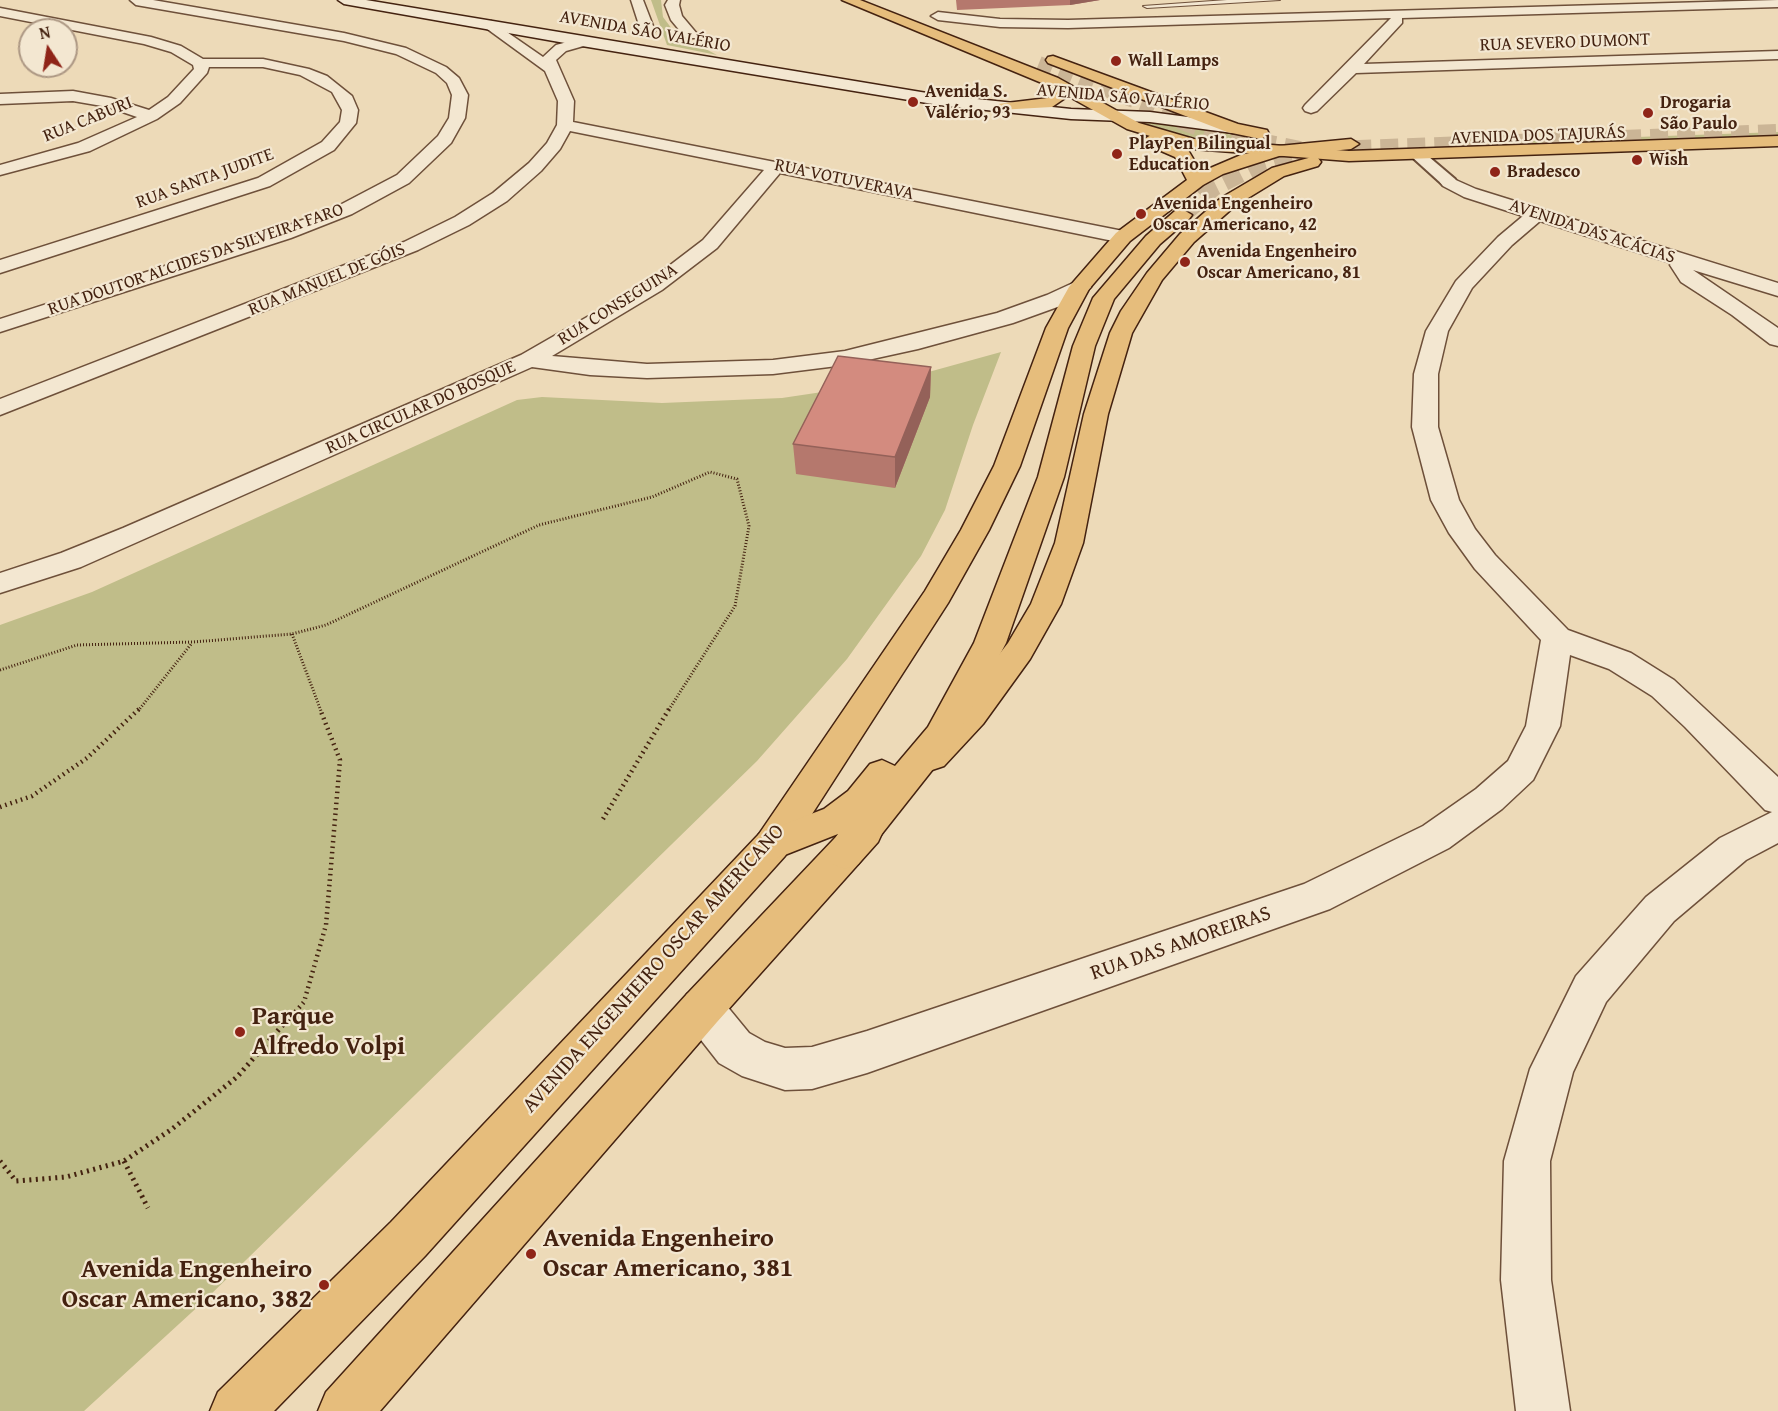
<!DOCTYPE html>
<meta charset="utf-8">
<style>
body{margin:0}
#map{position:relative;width:1778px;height:1411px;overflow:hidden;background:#eddab8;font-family:"Gentium Book Plus",serif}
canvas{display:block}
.north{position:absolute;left:18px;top:18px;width:60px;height:60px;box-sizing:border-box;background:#f3e7d1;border:2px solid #ad9884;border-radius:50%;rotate:348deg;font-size:16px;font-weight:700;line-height:24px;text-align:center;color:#442210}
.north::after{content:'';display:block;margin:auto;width:21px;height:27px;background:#8f2418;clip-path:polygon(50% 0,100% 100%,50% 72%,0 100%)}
</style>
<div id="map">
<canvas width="1778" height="1411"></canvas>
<div class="north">N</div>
</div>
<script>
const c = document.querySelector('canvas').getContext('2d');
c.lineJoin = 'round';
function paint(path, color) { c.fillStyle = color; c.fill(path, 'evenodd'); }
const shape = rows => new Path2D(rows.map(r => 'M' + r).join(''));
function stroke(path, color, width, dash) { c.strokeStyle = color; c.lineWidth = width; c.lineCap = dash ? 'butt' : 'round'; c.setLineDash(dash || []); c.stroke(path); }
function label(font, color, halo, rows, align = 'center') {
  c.font = font + ' "Gentium Book Plus",serif'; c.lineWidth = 4.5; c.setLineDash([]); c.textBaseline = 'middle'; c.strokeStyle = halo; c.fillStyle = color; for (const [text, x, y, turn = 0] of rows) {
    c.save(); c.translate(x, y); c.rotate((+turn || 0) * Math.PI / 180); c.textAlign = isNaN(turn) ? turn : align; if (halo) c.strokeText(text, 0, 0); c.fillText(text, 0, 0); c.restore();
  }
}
paint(shape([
 [651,0,661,0,663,17,675,33,717,55,667,45],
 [1126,118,1179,123,1232,135,1232,139,1226,143,1203,141,1141,125],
 [1778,132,1778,136,1529,145,1524,141],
 [1001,352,973,425,945,510,921,556,847,659,757,761,203,1302,84,1411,0,1411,0,625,92,592,517,400,542,397,662,403,782,398,896,381]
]), '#c0bd89');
stroke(shape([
 [1039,63,1184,121]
]), '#cbb596', 14, [14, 8]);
stroke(shape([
 [1180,120,1214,133,1300,150],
 [1182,215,1214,187,1252,168,1308,151,1778,133]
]), '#cbb596', 18, [18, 9]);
const service = shape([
 [1227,0,1280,0,1147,8,1143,6,1227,0]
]);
const pedestrian = shape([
 [1417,150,1422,151,1455,179,1457,182,1455,185,1443,185,1412,157,1410,154,1417,150]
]);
const minor = shape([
 [130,0,153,0,344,33,406,48,446,67,459,78,468,95,465,118,451,143,409,183,352,214,291,238,0,332,0,319,277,230,338,206,397,175,438,136,449,118,452,95,447,83,436,73,396,54,344,41,136,5,130,0],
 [631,0,643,0,655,31,653,34,648,35,641,31,631,0],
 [668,0,680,0,679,5,682,16,698,35,696,38,686,38,671,20,665,5,668,0],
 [1778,0,1778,7,1402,18,1402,23,1364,64,1778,51,1778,59,1356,73,1317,111,1311,113,1305,111,1303,108,1305,105,1391,18,1068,28,1000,27,938,20,931,16,938,12,1000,19,1068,20,1778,0],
 [0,8,151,37,181,46,203,59,263,59,309,69,327,76,352,96,358,110,356,123,334,150,270,186,0,273,0,260,258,178,322,142,340,122,342,110,332,92,300,75,263,67,209,67,207,73,180,103,157,119,90,151,0,175,0,165,78,143,137,117,108,107,73,101,0,104,0,94,73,91,111,98,149,110,168,97,194,69,193,65,171,52,144,44,0,16,0,8],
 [491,21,543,57,556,45,582,38,587,39,587,45,566,51,556,60,574,101,573,122,1123,231,1133,237,1123,243,780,173,717,248,662,290,552,356,647,364,773,360,845,351,997,313,1047,295,1073,283,1087,283,1091,287,1087,291,1063,305,1013,323,918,349,845,365,773,374,647,378,590,375,532,367,81,567,0,593,0,573,61,553,123,528,521,355,648,282,703,240,764,170,570,131,560,149,541,171,507,201,469,225,418,250,0,415,0,399,404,242,455,217,493,193,529,163,547,143,557,125,558,101,545,71,486,28,484,25,491,21],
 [1449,177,1476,189,1778,283,1778,296,1693,270,1778,328,1778,346,1770,344,1732,315,1681,282,1670,265,1671,263,1540,221,1512,245,1472,288,1448,331,1438,374,1438,427,1459,500,1475,529,1495,555,1568,630,1631,653,1674,680,1778,777,1778,843,1746,860,1674,921,1606,1002,1573,1072,1550,1161,1551,1280,1570,1411,1516,1411,1501,1280,1504,1161,1530,1069,1576,976,1646,897,1720,838,1772,812,1765,810,1685,727,1652,696,1609,669,1570,655,1560,726,1533,780,1502,809,1449,848,1330,909,867,1073,812,1089,785,1090,742,1076,719,1063,687,1022,681,1008,687,994,702,988,717,994,749,1033,765,1042,785,1048,812,1047,867,1031,1304,884,1423,826,1476,789,1508,761,1526,726,1541,640,1475,569,1449,533,1431,500,1412,427,1414,374,1426,331,1456,281,1498,237,1523,216,1464,197,1443,186,1440,182,1449,177]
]);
const secondary = shape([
 [338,0,366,0,939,95,1071,109,1150,112,1233,123,1241,128,1233,133,1150,122,1071,119,939,105,582,46,344,4,338,0]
]);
const primary = shape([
 [1151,135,1188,150,1201,172,1241,155,1279,146,1351,139,1359,144,1351,149,1279,156,1223,174,1203,185,1130,241,1089,289,1068,328,1020,466,989,530,948,603,785,856,425,1256,274,1411,210,1411,218,1392,391,1222,759,834,925,591,961,530,994,466,1046,328,1069,287,1116,233,1187,180,1175,157,1145,144,1143,140,1151,135],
 [1312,157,1318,158,1321,162,1318,166,1284,176,1235,206,1194,242,1162,280,1132,333,1108,414,1083,543,1061,604,1030,659,983,724,944,766,932,770,920,766,915,757,920,748,959,706,1008,643,1031,604,1055,543,1084,414,1110,333,1121,311,1147,273,1180,234,1221,198,1272,168,1312,157],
 [865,816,878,820,883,831,878,842,717,1022,380,1411,318,1411,326,1392,687,994,852,820,865,816]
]);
const trunk = shape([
 [842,0,860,0,1058,78,1139,123,1194,139,1349,151,1778,136,1778,146,1349,161,1193,149,1127,129,1068,96,1052,107,998,110,996,107,998,104,1048,98,1054,92,1054,88,842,0],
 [1053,56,1238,124,1267,130,1269,134,1261,139,1227,132,1048,63,1046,60,1048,57,1053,56],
 [1182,209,1192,215,1189,219,1160,244,1114,299,1095,346,1064,477,1006,643,952,745,858,864,845,869,832,864,826,853,838,834,772,860,759,856,754,845,759,834,824,809,848,791,870,764,882,760,895,766,928,727,974,643,1038,477,1073,346,1093,298,1146,236,1175,211,1182,209]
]);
stroke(service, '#6e503a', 2);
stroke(pedestrian, '#6e503a', 4);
stroke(minor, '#6e503a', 3);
stroke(secondary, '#442210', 3);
stroke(primary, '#442210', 3);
stroke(trunk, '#442210', 3);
stroke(shape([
 [292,634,321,711],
 [0,670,77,645,193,642,292,634,326,625,539,525,652,497,710,472,737,479,749,526,735,606,668,711],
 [138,711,192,643]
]), '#442210', 3, [1, 2]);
stroke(shape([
 [0,807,32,796,87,758,139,709],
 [603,819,669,709],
 [288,1020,304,1002,326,925,340,760,320,709]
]), '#442210', 4.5, [1.5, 4]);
stroke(shape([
 [0,1161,16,1181,66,1177,124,1161,172,1129,237,1077,289,1018],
 [124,1161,148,1208]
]), '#442210', 5, [2, 4.5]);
paint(service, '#f3e7d1');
paint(pedestrian, '#f3e7d1');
paint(minor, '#f3e7d1');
paint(secondary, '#f3e7d1');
paint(primary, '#e6bd7c');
paint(trunk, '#e6bd7c');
paint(shape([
 [956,0,1100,0,1070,5,957,10],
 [931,367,930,397,895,488,796,474,793,444]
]), '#b5786d');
paint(shape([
 [1070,0,1100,0,1070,5],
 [931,367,930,397,895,488,895,457]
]), '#946159');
const building = shape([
 [838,356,931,367,895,457,793,444,838,356]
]);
paint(building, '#d38b7f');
stroke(building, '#946159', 1.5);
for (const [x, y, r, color] of [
 [1116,61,6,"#8f2418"],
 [913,102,6,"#8f2418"],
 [1648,113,6,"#8f2418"],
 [1117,154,6,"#8f2418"],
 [1637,160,6,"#8f2418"],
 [1495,172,6,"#8f2418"],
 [1141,214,6,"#8f2418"],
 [1185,262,6,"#8f2418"],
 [240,1032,6,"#8f2418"],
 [531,1254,6,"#8f2418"],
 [324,1285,6,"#8f2418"]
]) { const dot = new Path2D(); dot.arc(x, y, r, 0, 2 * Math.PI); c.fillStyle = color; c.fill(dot); stroke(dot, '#f3e7d1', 2); }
label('18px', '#442210', '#f3e7d1', [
 ["AVENIDA SÃO VALÉRIO",645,32,10],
 ["RUA SEVERO DUMONT",1565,43,-2],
 ["AVENIDA SÃO VALÉRIO",1123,98,5],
 ["RUA CABURI",88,120,-22],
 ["AVENIDA DOS TAJURÁS",1538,136,-2],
 ["RUA SANTA JUDITE",205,179,-20],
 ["RUA VOTUVERAVA",844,180,12],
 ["AVENIDA DAS ACÁCIAS",1592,232,18],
 ["RUA DOUTOR ALCIDES DA SILVEIRA FARO",196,260,-19],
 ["RUA MANUEL DE GÓIS",327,280,-22],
 ["RUA CONSEGUINA",618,305,-32],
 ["RUA CIRCULAR DO BOSQUE",421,408,-24]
]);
label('bold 18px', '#442210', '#f3e7d1', [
 ["Wall Lamps",1128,61],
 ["Avenida S.",925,92],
 ["Valério, 93",925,113],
 ["Drogaria",1660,103],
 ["São Paulo",1660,124],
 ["PlayPen Bilingual",1129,144],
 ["Education",1129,165],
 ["Wish",1649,160],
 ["Bradesco",1507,172],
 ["Avenida Engenheiro",1153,204],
 ["Oscar Americano, 42",1153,225],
 ["Avenida Engenheiro",1197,252],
 ["Oscar Americano, 81",1197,273]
], 'left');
label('21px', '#442210', '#f3e7d1', [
 ["RUA DAS AMOREIRAS",1181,944,-19],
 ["AVENIDA ENGENHEIRO OSCAR AMERICANO",654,969,-48]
]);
label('bold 26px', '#442210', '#f3e7d1', [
 ["Parque",252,1017],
 ["Alfredo Volpi",252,1047],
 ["Avenida Engenheiro",543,1239],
 ["Oscar Americano, 381",543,1269],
 ["Avenida Engenheiro",312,1270,"right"],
 ["Oscar Americano, 382",312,1300,"right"]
], 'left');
</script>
